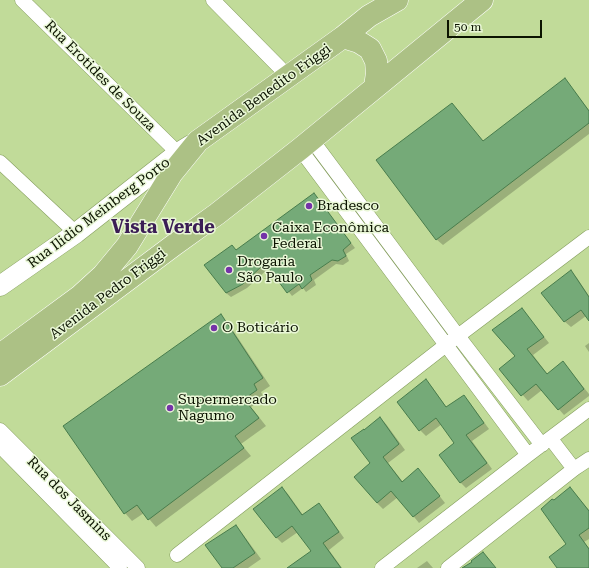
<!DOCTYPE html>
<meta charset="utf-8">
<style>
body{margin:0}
#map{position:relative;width:589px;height:568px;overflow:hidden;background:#c1db99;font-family:"Roboto Serif",serif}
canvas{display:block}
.scale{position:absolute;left:447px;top:20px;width:95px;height:18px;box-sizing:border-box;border:2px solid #0b1300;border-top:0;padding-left:5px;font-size:12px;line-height:14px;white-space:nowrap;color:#0b1300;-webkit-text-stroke:3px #e9f7d6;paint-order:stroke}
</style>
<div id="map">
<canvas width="589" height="568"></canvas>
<div class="scale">50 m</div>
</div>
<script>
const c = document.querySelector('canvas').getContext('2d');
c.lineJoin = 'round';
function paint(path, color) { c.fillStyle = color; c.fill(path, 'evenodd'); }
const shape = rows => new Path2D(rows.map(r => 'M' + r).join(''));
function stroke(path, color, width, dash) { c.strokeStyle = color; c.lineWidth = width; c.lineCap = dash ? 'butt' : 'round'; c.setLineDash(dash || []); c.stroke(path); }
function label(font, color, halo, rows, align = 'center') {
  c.font = font + ' "Roboto Serif",serif'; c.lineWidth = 3; c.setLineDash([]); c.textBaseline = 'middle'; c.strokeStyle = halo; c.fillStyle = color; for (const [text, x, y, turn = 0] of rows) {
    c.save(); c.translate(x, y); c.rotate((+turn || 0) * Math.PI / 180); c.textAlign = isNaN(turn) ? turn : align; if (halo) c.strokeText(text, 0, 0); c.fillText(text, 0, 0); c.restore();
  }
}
paint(shape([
 [564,79,589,110,589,134,443,245,436,239,452,104,484,142],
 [318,199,355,248,346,254,349,261,343,265,336,264,314,280,316,285,306,292,303,288,292,296,270,267,247,288,231,297,226,293,237,251],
 [571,272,577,278,589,296,589,319,586,316,571,327,564,321],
 [522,309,549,343,533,355,548,375,563,362,589,394,589,396,564,415,542,390,528,401,500,369,516,356],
 [220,315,228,323,270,386,261,392,264,398,251,407,266,426,241,444,251,456,156,527,144,513,132,521,125,513],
 [589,343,589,352,585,346],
 [426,381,432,387,447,408,464,397,470,403,489,429,472,441,492,469,466,488,460,482,456,443,442,424,426,436,420,430],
 [380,418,386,424,405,450,388,463,403,482,424,476,445,503,419,523,398,497,383,509,377,503,364,431],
 [282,488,288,494,303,515,319,505,325,511,344,538,329,550,342,568,300,568,313,551,298,532,282,543,276,537],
 [570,488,589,510,589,539,584,542,589,548,589,568,558,568,568,544,554,502],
 [236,527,242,533,261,559,248,568,222,568],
 [427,561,433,568,417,568]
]), '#0003');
const building = shape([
 [565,78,589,111,589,123,436,240,376,160,452,103,483,141,565,78],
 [314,193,351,243,343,250,346,256,338,261,332,260,310,275,312,280,302,289,299,284,287,293,265,263,243,284,226,293,204,265,232,245,236,250,314,193],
 [571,270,589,297,589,321,581,310,564,322,541,293,571,270],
 [522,308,544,337,527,349,547,374,563,361,584,389,558,410,536,384,521,396,499,369,515,356,492,330,522,308],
 [221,314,263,378,254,384,257,390,244,399,259,418,235,436,244,448,148,520,137,505,124,514,63,426,221,314],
 [426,379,446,407,464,395,484,423,466,435,487,463,460,483,439,455,454,443,436,418,419,431,397,402,426,379],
 [380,417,399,444,383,457,402,482,418,468,440,496,413,517,391,491,377,503,354,477,370,463,351,438,364,429,364,430,380,417],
 [282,487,302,515,319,503,339,532,323,543,341,568,287,568,311,551,292,526,276,538,253,509,282,487],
 [570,487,589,511,589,528,579,535,589,549,589,568,557,568,549,557,566,544,541,509,552,499,554,500,570,487],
 [236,525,255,553,233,568,222,568,205,545,236,525],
 [483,552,496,568,462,568,472,562,471,561,483,552]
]);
paint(building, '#75aa78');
stroke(building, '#487c4c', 1);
const street = shape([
 [22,0,178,153],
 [213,0,289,77],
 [312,140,458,336,542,445],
 [300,149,528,455],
 [0,162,76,233],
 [0,430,138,568],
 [551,439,574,469,589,459],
 [0,446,120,568],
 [177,555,446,345,589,237],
 [382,568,528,455,589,409],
 [448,568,574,469]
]);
const secondary = shape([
 [0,286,76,233,178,153,191,145]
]);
const primary = shape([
 [343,37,359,42,370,49,376,61,377,73,375,87],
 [0,355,80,296,103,275,127,246,172,173,198,141,343,37,369,16,397,0],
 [0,375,174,245,217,214,300,149,482,0]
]);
stroke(street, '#859e5e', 15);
stroke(secondary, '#859e5e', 21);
stroke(primary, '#fff', 23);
stroke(street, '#fff', 14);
stroke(secondary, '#fff', 20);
stroke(primary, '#acc185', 22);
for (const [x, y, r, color] of [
 [309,206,4,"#7433a8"],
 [264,236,4,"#7433a8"],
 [229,270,4,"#7433a8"],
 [214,328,4,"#7433a8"],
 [170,408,4,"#7433a8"]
]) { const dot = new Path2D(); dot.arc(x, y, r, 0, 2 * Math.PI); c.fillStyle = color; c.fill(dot); stroke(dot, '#e9f7d6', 1.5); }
label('14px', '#0b1300', '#e9f7d6', [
 ["Rua Erotides de Souza",100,76,45],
 ["Avenida Benedito Friggi",264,95,-36],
 ["Rua Ilidio Meinberg Porto",99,213,-37],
 ["Avenida Pedro Friggi",108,294,-37],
 ["Rua dos Jasmins",69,499,45]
]);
label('14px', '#0b1300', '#e9f7d6', [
 ["Bradesco",317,206],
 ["Caixa Econômica",272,228],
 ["Federal",272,244],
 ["Drogaria",237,262],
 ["São Paulo",237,278],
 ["O Boticário",222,328],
 ["Supermercado",178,400],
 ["Nagumo",178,416]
], 'left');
label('bold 18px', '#3b1d55', '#e9f7d6', [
 ["Vista Verde",163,228]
]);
</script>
